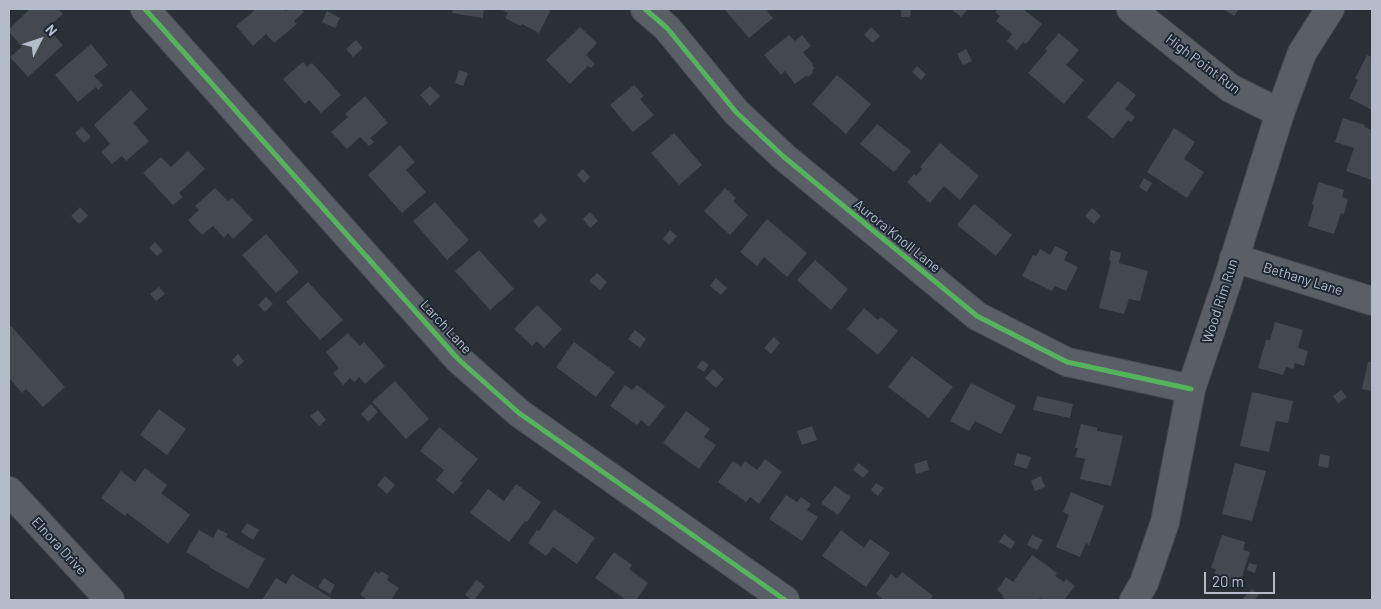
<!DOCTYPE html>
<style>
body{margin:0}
#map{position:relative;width:1381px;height:609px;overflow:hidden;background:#2a3038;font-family:Barlow,sans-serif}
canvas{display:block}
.frame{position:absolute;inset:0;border:10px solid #b4bcc9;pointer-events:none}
.north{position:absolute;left:15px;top:15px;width:50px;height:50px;-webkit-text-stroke:4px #1d2633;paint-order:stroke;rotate:49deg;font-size:14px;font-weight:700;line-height:20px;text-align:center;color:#b4bcc9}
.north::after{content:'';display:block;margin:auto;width:18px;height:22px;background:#b4bcc9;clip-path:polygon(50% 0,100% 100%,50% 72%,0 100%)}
.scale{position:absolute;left:1204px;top:572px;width:71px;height:22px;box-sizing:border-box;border:2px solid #b4bcc9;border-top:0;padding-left:6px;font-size:15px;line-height:18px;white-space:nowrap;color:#b4bcc9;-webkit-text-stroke:4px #1d2633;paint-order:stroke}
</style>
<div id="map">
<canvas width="1381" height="609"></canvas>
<div class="frame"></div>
<div class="north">N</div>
<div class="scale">20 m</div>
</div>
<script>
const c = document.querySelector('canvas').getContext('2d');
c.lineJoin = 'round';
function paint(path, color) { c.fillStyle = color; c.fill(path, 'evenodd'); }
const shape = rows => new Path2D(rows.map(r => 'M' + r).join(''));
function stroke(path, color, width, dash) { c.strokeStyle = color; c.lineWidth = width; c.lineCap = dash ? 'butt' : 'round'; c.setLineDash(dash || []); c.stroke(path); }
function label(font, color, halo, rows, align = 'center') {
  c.font = font + ' Barlow,sans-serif'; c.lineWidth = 4; c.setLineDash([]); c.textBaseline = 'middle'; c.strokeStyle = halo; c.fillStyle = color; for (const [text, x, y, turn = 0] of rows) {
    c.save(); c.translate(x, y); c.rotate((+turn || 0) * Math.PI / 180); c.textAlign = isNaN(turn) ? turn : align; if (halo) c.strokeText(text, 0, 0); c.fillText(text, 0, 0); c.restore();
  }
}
paint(shape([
 [30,9,58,9,63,14,47,28,63,45,28,77,10,57,22,47,9,32,9,29],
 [252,9,283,9,286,11,288,9,301,9,304,12,294,21,297,24,274,43,266,34,253,46,236,26,254,11],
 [453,9,484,9,483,18,452,13],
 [500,9,551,9,539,33,522,24,521,26,505,18,508,13],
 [724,9,770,9,767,11,773,18,749,38],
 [901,9,911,9,910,17,901,17],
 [951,9,968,9,961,17],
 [998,9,1023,9,1042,24,1026,44,1023,42,1017,50,1007,41,1012,34,996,21,1000,16,995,12],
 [1223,9,1239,9,1234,16],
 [327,11,340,18,335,28,322,22],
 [580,27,597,43,586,55,595,64,591,68,588,66,570,84,546,60],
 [871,27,880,36,873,43,864,35],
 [1059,33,1079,50,1066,65,1084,80,1064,104,1028,73,1047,51,1045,49],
 [789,35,795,41,802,35,811,46,803,52,813,64,812,65,815,68,812,71,813,73,808,77,807,75,795,84,785,71,781,75,764,55],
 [356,40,363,48,353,57,346,49],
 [91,44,108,65,94,76,103,85,98,90,96,87,78,102,55,75],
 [966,49,972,61,963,65,957,54],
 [1367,55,1372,57,1372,110,1349,98,1358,80,1355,79],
 [303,62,307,67,312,63,341,95,321,113,309,100,305,104,283,79],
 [917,66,926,74,921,80,912,72],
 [459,70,468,73,463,86,455,83],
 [837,75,871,104,846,134,812,104],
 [1118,81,1136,95,1125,109,1135,117,1131,122,1128,120,1113,139,1087,117],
 [634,85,644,96,640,99,654,115,633,132,610,105],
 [430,86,440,96,430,106,420,95],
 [131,90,148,109,133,123,149,141,126,161,122,156,112,164,101,152,110,144,94,125],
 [365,96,388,123,370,138,374,142,369,146,360,137,347,149,331,132,348,117,345,114],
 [1343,118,1365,125,1364,127,1372,130,1372,180,1346,171,1354,148,1335,142],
 [877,124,911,151,894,172,860,144],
 [82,127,91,137,84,143,75,133],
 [1174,128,1195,142,1184,159,1204,172,1187,198,1147,172],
 [674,133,702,165,679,185,651,153],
 [940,143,979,176,960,200,944,186,930,203,907,182,914,174,916,176,922,169,920,167],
 [400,145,415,162,406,170,426,192,402,213,368,175],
 [188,151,205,169,179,193,183,197,173,205,143,173,161,157,171,167],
 [583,169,590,177,584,183,577,175],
 [1144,178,1152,183,1147,192,1139,187],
 [1319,182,1344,190,1342,197,1348,199,1344,214,1341,213,1334,234,1308,226,1314,205,1312,204],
 [215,188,228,201,232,198,253,220,233,239,228,233,224,238,213,226,202,235,188,220,199,210,195,206],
 [725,188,736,198,733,201,748,215,730,235,704,211],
 [435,202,469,240,447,260,413,221],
 [974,204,1012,235,996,256,957,225],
 [80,207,88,216,79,224,71,216],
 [1092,208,1101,216,1094,224,1085,216],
 [590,212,598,221,590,228,583,219],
 [541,213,547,220,539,228,533,221],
 [767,219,807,253,787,277,764,257,757,266,740,252],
 [670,230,677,236,669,245,663,239],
 [266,234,299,272,276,293,242,255],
 [155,242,163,251,157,256,149,248],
 [1055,246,1068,252,1064,260,1078,267,1066,291,1055,286,1052,291,1022,276,1033,255,1036,256,1040,249,1050,255],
 [479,250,514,289,490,310,455,271],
 [1111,250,1121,253,1119,263,1148,271,1140,301,1129,299,1124,314,1099,308,1111,261,1109,260],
 [815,260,848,289,831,310,797,280],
 [597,273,607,282,600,290,589,281],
 [716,278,727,288,721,295,710,286],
 [308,282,343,320,320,340,286,302],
 [159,287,165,294,156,301,150,294],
 [266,297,273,304,265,312,258,305],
 [537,305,562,329,544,348,537,341,532,346,514,329],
 [864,308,878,320,881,317,898,331,878,355,847,329],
 [1275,322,1303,330,1298,348,1308,351,1304,366,1295,363,1293,369,1286,367,1283,375,1258,368,1266,340,1270,340],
 [11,326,65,387,43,407,26,389,22,393,9,378,9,328],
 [635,330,646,339,640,348,628,339],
 [348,333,360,346,364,342,385,366,365,384,359,377,354,382,350,378,343,385,333,373,339,368,326,352],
 [774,337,780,343,771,354,764,348],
 [574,342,615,372,596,397,556,367],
 [238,354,244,361,238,367,232,360],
 [912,356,953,387,929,418,888,387],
 [702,360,709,365,704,372,697,367],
 [1368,362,1372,362,1372,391,1362,389],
 [713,369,724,379,716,388,705,378],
 [395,381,429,419,406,439,372,402],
 [971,383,1016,406,1001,434,975,421,969,431,950,421],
 [625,385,632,390,637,385,665,406,649,427,641,420,637,425,610,406],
 [1341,390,1347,397,1338,403,1333,396],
 [1252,392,1293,401,1288,423,1276,421,1269,452,1240,446],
 [1037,396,1073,404,1070,418,1033,410],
 [371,404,378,412,368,422,361,414],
 [159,409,186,429,167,455,140,435],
 [318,410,326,420,319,426,310,416],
 [686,411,710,429,704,437,716,445,699,469,663,443],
 [1081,424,1097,428,1097,431,1123,436,1111,486,1080,479,1085,459,1075,457,1078,448,1075,448],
 [812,426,817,440,802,445,797,431],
 [439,427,478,459,460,481,463,483,453,494,436,480,444,470,420,451],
 [1017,453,1031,457,1027,469,1014,465],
 [1320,454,1330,456,1328,468,1318,466],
 [765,459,782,472,759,504,750,497,746,502,718,482,733,461,741,467,745,461,757,470],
 [927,460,929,470,916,474,914,464],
 [858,463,869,471,863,478,853,470],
 [1235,463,1266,471,1252,521,1222,514],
 [145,468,167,485,161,493,190,515,168,544,127,513,125,516,101,498,121,471,135,482],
 [385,476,395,485,387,494,377,485],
 [1041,476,1045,487,1035,491,1031,481],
 [876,483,884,488,878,496,871,490],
 [516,484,541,502,527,522,525,521,509,542,470,513,488,489,504,501],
 [835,486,851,497,838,515,821,503],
 [1071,492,1104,506,1089,545,1086,543,1080,557,1056,547,1069,515,1063,512],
 [786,495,797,502,801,497,811,504,807,510,818,517,802,541,769,519],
 [554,509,595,538,577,564,553,547,546,556,528,543,537,530,539,531],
 [247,523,259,530,253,540,241,532],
 [218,529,228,534,226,537,265,559,248,589,209,567,210,566,186,552,199,530,213,538],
 [841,530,864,548,870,539,890,553,866,587,822,556],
 [1004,534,1015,542,1011,549,999,542],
 [1032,535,1043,540,1037,550,1027,545],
 [1222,535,1245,542,1243,550,1250,552,1238,589,1212,581,1216,569,1211,568],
 [614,552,632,565,629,569,648,583,636,600,626,600,595,578],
 [1032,555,1057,573,1055,576,1064,582,1066,579,1075,586,1064,600,1043,600,1040,598,1038,600,1007,600,1002,597,1003,595,997,590,1006,577,1013,582],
 [1249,563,1257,565,1255,573,1247,570],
 [375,571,379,574,381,571,389,576,387,580,399,588,391,600,368,600,360,595],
 [902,572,933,596,930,600,884,600,876,594,891,574,897,579],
 [292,574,331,598,330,600,262,600,276,578,286,584],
 [324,578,335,585,330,594,318,587],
 [476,580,485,586,474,600,472,600,465,595],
 [1252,589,1259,595,1254,600,1243,600,1242,599]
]), '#444950');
const minor = shape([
 [145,9,458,359,519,413,785,600],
 [645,9,667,28,736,112,784,157,977,316,1067,362,1191,389],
 [1131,9,1230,88,1280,113],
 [1234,258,1372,301],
 [9,491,110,600],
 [1134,600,1144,583,1165,522,1191,389,1229,276,1280,113,1302,53,1330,9]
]);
stroke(minor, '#484c53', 30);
stroke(minor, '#5a5e66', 28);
stroke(shape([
 [145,9,458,359,519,413,785,600],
 [645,9,667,28,736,112,784,157,977,316,1067,362,1191,389]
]), '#56b35d', 5);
label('14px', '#b4bcc9', '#1d2633', [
 ["High Point Run",1203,64,37],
 ["Aurora Knoll Lane",897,236,39],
 ["Bethany Lane",1303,279,17],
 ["Wood Rim Run",1220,301,-72],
 ["Larch Lane",446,327,47],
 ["Elnora Drive",59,546,47]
]);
</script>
